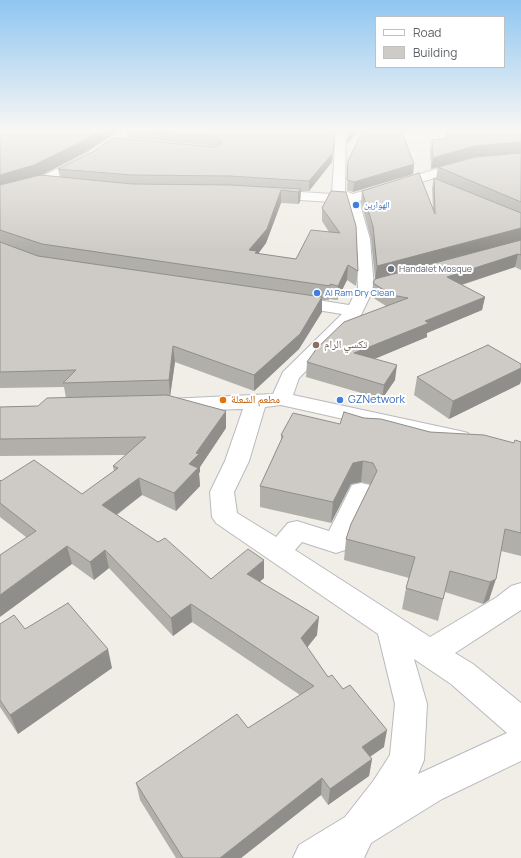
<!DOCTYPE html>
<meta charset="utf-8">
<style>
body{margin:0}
#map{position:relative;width:521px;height:858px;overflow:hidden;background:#f1eee7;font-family:Manrope,sans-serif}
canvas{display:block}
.legend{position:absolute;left:375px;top:16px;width:130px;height:52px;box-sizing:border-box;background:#fff;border:1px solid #bfc1c3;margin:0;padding:5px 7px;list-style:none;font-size:12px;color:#5e6368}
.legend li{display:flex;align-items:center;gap:8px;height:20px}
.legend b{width:20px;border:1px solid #bfc1c3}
</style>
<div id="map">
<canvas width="521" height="858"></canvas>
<ul class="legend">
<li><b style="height:5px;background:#fff"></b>Road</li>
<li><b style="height:11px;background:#cecbc6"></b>Building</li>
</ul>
</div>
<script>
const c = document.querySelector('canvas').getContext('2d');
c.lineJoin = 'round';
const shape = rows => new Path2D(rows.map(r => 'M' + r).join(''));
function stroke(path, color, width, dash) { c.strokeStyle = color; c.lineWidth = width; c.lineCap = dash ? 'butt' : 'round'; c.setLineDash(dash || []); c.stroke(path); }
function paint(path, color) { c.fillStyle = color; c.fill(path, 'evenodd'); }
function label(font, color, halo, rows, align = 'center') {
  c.font = font + ' Manrope,"Noto Naskh Arabic",sans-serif'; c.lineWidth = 4; c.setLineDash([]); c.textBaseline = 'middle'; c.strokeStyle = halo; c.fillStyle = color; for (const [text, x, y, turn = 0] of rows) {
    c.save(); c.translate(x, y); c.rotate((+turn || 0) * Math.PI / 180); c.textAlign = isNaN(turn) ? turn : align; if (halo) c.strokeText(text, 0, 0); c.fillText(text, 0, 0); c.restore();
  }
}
const minor = shape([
 [122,130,135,130,95,159,47,185,0,198,0,190,37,179,87,153,122,130],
 [336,130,346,130,345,191,353,194,473,158,521,154,521,162,474,166,359,201,370,239,374,288,361,315,299,378,293,395,460,431,468,433,471,438,468,443,460,445,281,405,265,407,249,461,234,492,237,513,276,537,288,523,297,521,329,531,352,485,361,483,370,485,373,491,345,550,336,553,302,542,295,550,430,637,497,597,511,586,521,583,521,610,455,653,473,664,521,703,521,761,442,799,371,843,364,858,293,858,299,845,345,817,374,780,390,755,395,704,378,634,216,523,212,517,210,492,225,461,243,409,169,411,162,410,158,405,162,400,169,399,273,394,283,372,342,314,286,305,283,301,286,297,292,296,349,305,358,288,356,239,346,203,270,198,265,197,263,194,265,191,270,190,332,194,336,130],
 [414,659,451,684,507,733,418,774,424,760,427,704,414,659]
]);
stroke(minor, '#b7babe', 2);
paint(minor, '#fff');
paint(shape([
 [0,130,116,130,116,132,86,152,41,175,60,177,58,169,217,146,216,146,127,138,126,130,335,130,332,162,309,191,301,191,300,202,298,204,281,203,266,243,258,254,296,259,329,232,322,221,322,208,331,191,358,271,356,286,347,280,337,300,329,299,329,300,322,300,322,312,299,349,254,391,175,362,170,396,226,428,200,467,200,472,199,473,200,486,176,511,142,495,117,515,211,579,264,578,260,581,317,635,307,648,328,677,384,747,370,757,372,759,369,776,328,805,321,795,241,858,176,858,140,800,136,783,248,728,300,695,192,622,173,636,109,568,94,580,72,564,26,537,0,517,0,480,82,494,114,471,113,466,126,455,0,456,0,407,38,406,66,398,64,387,0,388],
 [359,130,401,130,414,164,413,174,353,192,347,190,348,161,362,133],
 [446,130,521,130,521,153,473,157,431,169,430,150,432,140,446,138],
 [521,153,521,270,515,267,462,285,485,297,482,310,427,333,427,337,374,359,395,380,382,399,306,377,307,362,386,306,372,297,373,283,521,240,375,279,371,239,361,202,362,191,433,207,432,189,434,178,453,186,436,178,438,167],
 [521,364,521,380,520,384,449,419,414,395,417,377],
 [364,418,430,432,514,443,521,442,521,556,501,551,489,600,483,604,445,592,438,621,402,609,406,588,409,578,344,560,346,539,371,484,370,484,361,482,351,484,331,523,260,507,260,486,281,440,281,435,340,424],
 [0,624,25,629,112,668,18,734,0,707]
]), '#b1afaa');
paint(shape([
 [100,130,116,130,116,132,86,152,36,178,0,188,0,175],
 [335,130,332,162,309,191,309,181],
 [352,130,359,130,347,144,348,135],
 [521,142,521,153,473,157,431,169,433,158,474,146],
 [414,164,413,174,353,192,354,182],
 [301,189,300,202,298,204,298,192],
 [281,190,281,203,266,243,257,255,249,250],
 [521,228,521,240,375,279,377,266],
 [518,254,515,267,445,290,447,277],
 [348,265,347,280,337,300,338,286],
 [322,297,322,312,299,349,254,391,254,375],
 [485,297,482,310,427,333,427,337,353,368,354,353,425,321],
 [173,346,175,362,170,397,169,380],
 [397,365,395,380,382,399,384,385],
 [521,368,521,380,520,384,449,419,453,401],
 [226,411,226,428,200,467,200,472,199,473,200,486,176,511,174,493,189,464,196,453],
 [363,461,361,482,351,484,331,523,333,502,353,463],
 [139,478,142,495,105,523,102,505],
 [67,546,72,564,0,617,0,595],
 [105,550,109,568,94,580,90,562],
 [264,560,264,578,248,592,247,574],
 [496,579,489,600,483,604,490,582],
 [191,604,192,622,173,636,171,618],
 [319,617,317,635,300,656,301,638],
 [108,649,112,668,18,734,10,715],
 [387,730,384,747,359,764,362,747],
 [372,759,369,776,328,805,330,789],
 [322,778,321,795,241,858,220,858]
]), '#908e8b');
const building = shape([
 [0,130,100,130,85,140,34,165,0,175,0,130],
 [146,130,335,130,333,153,309,181,230,176,132,175,58,169,94,151,113,138,216,147,223,142,216,136,146,130],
 [348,130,352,130,348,135,348,130],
 [363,130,401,130,414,164,354,182,347,180,348,161,363,130],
 [448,130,521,130,521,142,474,146,433,158,432,140,448,138,448,130],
 [521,153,521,202,438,167,476,157,521,153],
 [419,173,435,214,434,178,521,213,521,228,377,266,373,226,362,191,419,173],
 [40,175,132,184,230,185,301,189,298,192,281,190,267,229,249,250,257,251,255,253,296,259,311,230,340,233,322,208,331,191,346,192,356,226,358,271,348,265,338,286,330,284,330,286,42,244,0,230,0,185,40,175],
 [521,240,521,255,518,254,447,277,485,297,425,321,429,323,354,353,397,365,384,385,307,362,317,348,344,322,408,298,392,295,373,283,375,279,521,240],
 [0,242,38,256,322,297,300,334,254,375,173,346,169,380,63,383,76,370,0,372,0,242],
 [488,345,521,364,521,368,453,401,417,377,488,345],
 [167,395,226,411,196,453,199,454,189,464,198,468,174,493,139,478,102,505,158,542,165,538,211,579,248,549,264,560,247,574,319,617,301,638,328,677,332,675,343,689,350,685,387,730,362,747,372,759,330,789,322,778,220,858,183,858,136,783,237,714,248,728,314,686,191,604,171,618,105,550,90,562,67,546,0,595,0,555,36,531,0,503,0,480,1,481,34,460,82,494,118,468,113,466,146,437,0,439,0,407,38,406,47,398,167,395],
 [344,412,364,418,381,419,430,432,484,435,514,443,515,440,521,442,521,533,505,529,496,579,490,582,450,571,443,599,406,588,415,557,346,539,351,524,377,471,373,463,363,461,353,463,333,502,260,486,283,436,281,435,293,413,340,424,344,412],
 [68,603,108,649,10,715,0,700,0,624,14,615,25,629,68,603]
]);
paint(building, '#cecbc6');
stroke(building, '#908e8b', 1);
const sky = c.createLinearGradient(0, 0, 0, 251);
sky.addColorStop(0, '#8fc6f1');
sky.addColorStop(0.52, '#f9f7f4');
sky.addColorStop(1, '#f9f7f400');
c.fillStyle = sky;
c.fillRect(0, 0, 521, 251);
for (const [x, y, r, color] of [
 [356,205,4,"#3f7fe0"],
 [391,269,4,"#6b7280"],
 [317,293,4,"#3f7fe0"],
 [316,345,4,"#8d6e63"],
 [223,400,4,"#e8710a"],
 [340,400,4,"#3f7fe0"]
]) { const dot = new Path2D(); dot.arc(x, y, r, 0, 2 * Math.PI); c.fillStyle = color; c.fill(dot); stroke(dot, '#fff', 1.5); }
label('9px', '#366cbe', '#fff', [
 ["الهوارين",364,205],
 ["Al Ram Dry Clean",325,293]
], 'left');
label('9px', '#5b616d', '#fff', [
 ["Handalet Mosque",399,269]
], 'left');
label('11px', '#785e54', '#fff', [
 ["تكسي الرام",324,345]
], 'left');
label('11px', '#c56008', '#fff', [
 ["مطعم الشعلة",231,400]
], 'left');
label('11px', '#366cbe', '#fff', [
 ["GZNetwork",348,400]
], 'left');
</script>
